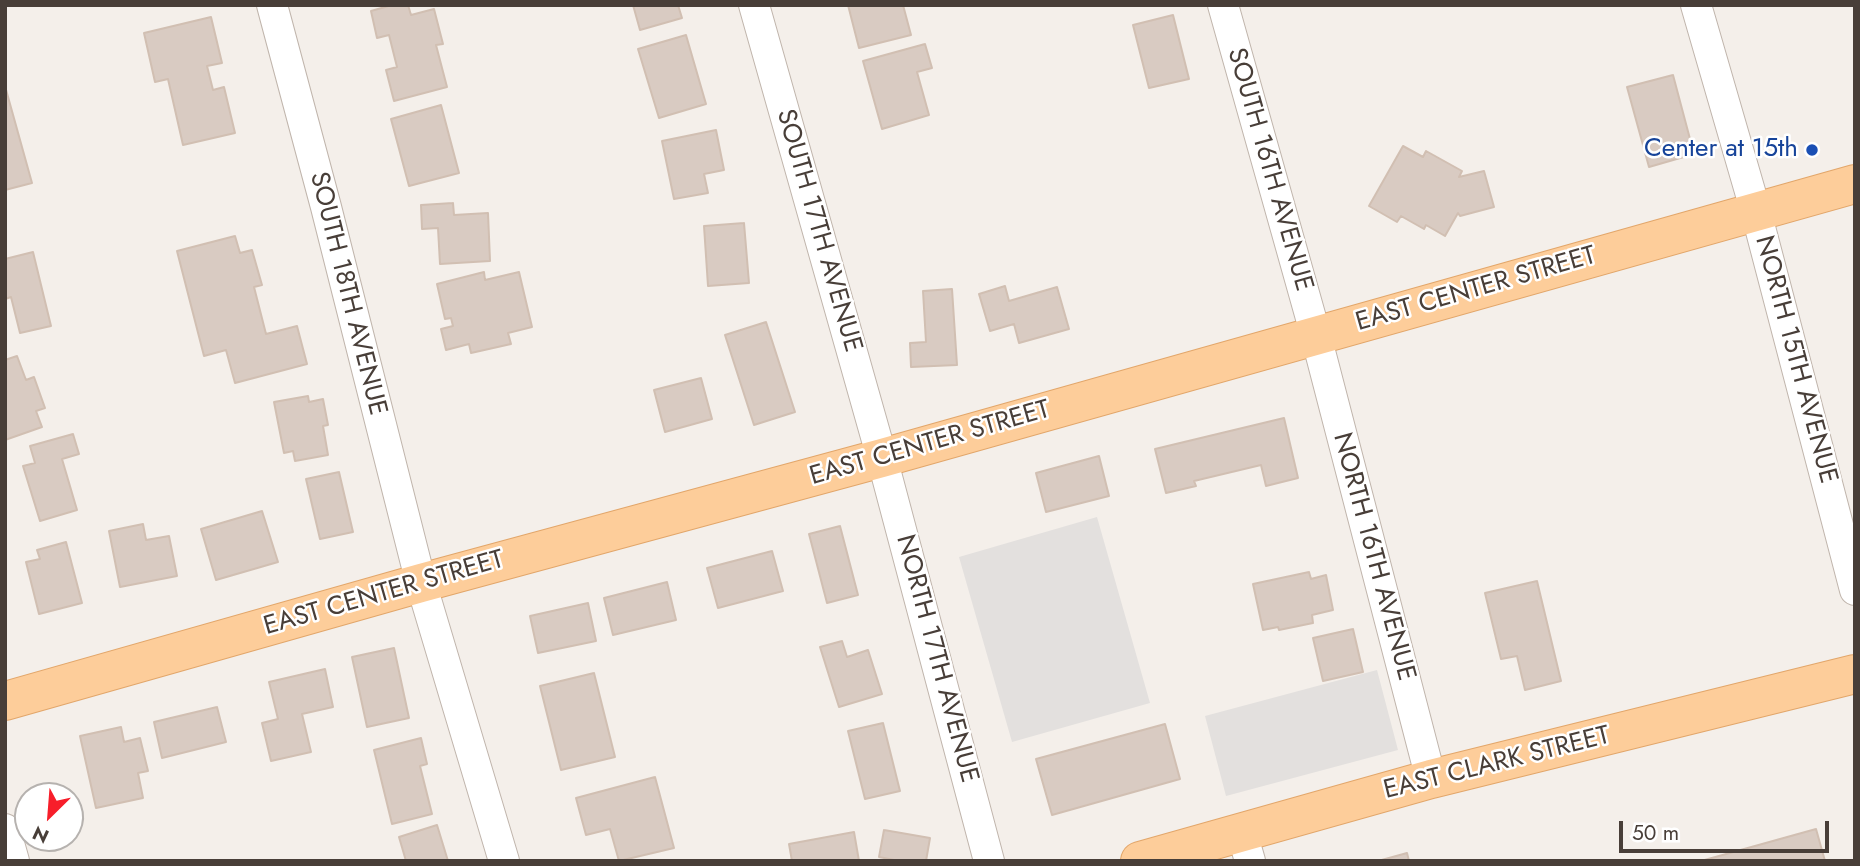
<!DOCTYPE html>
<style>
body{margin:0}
#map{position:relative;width:1860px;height:866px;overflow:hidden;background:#f4efea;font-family:Jost,sans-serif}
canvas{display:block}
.frame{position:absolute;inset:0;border:7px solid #483e38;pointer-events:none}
.north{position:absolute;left:14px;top:782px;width:70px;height:70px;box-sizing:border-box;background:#fff;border:2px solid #b6b2af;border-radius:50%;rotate:205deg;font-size:19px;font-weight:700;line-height:28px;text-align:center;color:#483e38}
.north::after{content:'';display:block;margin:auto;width:24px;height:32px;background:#f71e2a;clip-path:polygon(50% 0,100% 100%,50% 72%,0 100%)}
.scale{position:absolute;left:1619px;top:821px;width:210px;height:32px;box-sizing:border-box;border:4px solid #483e38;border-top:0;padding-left:9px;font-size:21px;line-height:24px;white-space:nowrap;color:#483e38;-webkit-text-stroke:5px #fff;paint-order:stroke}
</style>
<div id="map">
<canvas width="1860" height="866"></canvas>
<div class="frame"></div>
<div class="north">N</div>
<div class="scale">50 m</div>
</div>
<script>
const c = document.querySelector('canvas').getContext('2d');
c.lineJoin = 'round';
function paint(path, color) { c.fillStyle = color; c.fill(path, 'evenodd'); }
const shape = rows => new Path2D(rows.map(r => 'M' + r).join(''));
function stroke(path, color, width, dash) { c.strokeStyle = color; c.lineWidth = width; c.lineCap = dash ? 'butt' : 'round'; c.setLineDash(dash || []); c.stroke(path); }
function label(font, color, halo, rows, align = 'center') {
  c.font = font + ' Jost,sans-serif'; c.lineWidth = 5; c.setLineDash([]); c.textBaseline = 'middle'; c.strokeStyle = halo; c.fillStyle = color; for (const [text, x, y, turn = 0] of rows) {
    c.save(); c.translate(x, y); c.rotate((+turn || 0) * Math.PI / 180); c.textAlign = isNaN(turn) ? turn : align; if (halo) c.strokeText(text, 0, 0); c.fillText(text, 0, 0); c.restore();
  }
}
paint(shape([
 [1097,517,1150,703,1012,742,959,557],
 [1377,670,1398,750,1226,796,1205,716]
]), '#e3e0de');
const building = shape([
 [392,5,408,5,411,15,434,9,443,44,436,45,447,87,394,101,386,70,397,67,389,35,377,38,371,11,392,5],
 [633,5,678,5,682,18,640,30,633,5],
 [848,5,903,5,911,35,859,48,848,5],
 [1173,15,1189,79,1149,88,1133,25,1173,15],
 [211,17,222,63,207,66,213,90,224,87,235,133,183,145,168,79,155,82,144,33,211,17],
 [686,35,706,104,659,118,638,49,686,35],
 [925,44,932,68,917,72,929,115,882,129,863,61,925,44],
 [1673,75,1694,154,1649,167,1627,87,1673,75],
 [5,86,32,183,5,190,5,86],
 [441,105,459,173,409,186,391,119,441,105],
 [716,130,724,170,704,174,708,193,674,199,662,141,716,130],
 [1403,146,1423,157,1426,151,1462,171,1459,177,1484,171,1494,207,1460,216,1458,213,1445,236,1426,225,1424,229,1401,216,1397,222,1369,206,1403,146],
 [453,203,454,215,488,213,490,261,440,264,438,228,422,229,421,205,453,203],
 [744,223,749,283,708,286,704,226,744,223],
 [235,236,240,253,252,250,262,285,254,287,266,334,297,326,307,364,235,383,226,350,204,356,177,251,235,236],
 [33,252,51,326,20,333,11,297,5,299,5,259,33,252],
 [484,272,485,280,519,272,532,327,508,333,511,344,471,353,469,344,446,350,441,329,453,326,451,318,445,319,437,284,484,272],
 [1005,286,1009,301,1057,287,1069,329,1019,343,1014,324,990,331,979,294,1005,286],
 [952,289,957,365,911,367,910,343,926,342,923,291,952,289],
 [766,322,795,412,754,425,725,335,766,322],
 [17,356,26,380,34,377,45,408,36,411,42,427,5,440,5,360,17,356],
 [701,378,712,419,665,432,654,390,701,378],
 [308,396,309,402,323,399,328,425,323,426,328,455,295,461,293,451,284,453,274,402,308,396],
 [1284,418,1298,478,1266,486,1261,465,1194,481,1196,486,1166,493,1155,449,1284,418],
 [73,434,79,454,62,459,77,510,40,521,23,466,35,463,30,446,73,434],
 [1099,456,1109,496,1046,512,1036,473,1099,456],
 [339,472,353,532,320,539,306,479,339,472],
 [262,511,278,562,216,580,201,529,262,511],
 [143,524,146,540,169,536,177,576,120,587,109,531,143,524],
 [840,526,858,595,827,603,809,534,840,526],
 [66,542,82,603,39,614,26,562,40,559,37,550,66,542],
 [772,551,783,591,718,608,707,568,772,551],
 [1309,572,1311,579,1326,575,1333,610,1312,615,1313,623,1279,630,1278,627,1263,630,1253,584,1309,572],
 [1537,581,1561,681,1525,690,1517,656,1501,659,1485,593,1537,581],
 [667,582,676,620,613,635,604,598,667,582],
 [588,603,596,641,538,653,530,616,588,603],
 [1353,629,1363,672,1323,681,1313,638,1353,629],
 [842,641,847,657,868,650,882,694,839,707,820,647,842,641],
 [394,648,409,718,367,727,352,657,394,648],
 [325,669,333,707,302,714,311,752,271,761,262,723,278,719,269,682,325,669],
 [594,673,615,757,561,770,540,686,594,673],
 [217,707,226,742,162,758,154,722,217,707],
 [883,723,900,791,865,799,848,731,883,723],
 [1165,724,1180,779,1052,815,1036,759,1165,724],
 [121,727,124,742,140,738,148,771,138,773,143,798,96,808,80,736,121,727],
 [421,738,427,764,420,766,432,814,392,824,374,750,421,738],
 [655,777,674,848,619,861,610,829,586,835,576,798,655,777],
 [437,825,448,861,406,861,399,837,437,825],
 [1816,829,1825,861,1701,861,1816,829],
 [884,830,930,838,926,861,899,861,879,857,884,830],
 [854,832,859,861,792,861,789,844,854,832],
 [1407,853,1409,861,1378,861,1407,853]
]);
paint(building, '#d9cbc2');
stroke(building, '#d1bfb2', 2);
const minor = shape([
 [272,5,326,207,421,583,504,861],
 [754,5,882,458,989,861],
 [1223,5,1316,336,1431,779],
 [1696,5,1756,212,1855,590],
 [5,829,14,861],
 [1242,833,1250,861]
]);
const major = shape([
 [5,701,421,583,882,458,1855,184],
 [1140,861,1431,779,1855,674]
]);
stroke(minor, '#c0b5ac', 32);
stroke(major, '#e2a66a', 40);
stroke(minor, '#fff', 30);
stroke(major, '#fdcd9a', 38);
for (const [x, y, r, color] of [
 [1812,150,7,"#1a4fb4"]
]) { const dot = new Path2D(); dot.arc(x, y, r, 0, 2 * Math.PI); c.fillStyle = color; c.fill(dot); stroke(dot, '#fff', 2.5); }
label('26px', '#164399', '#fff', [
 ["Center at 15th",1798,150]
], 'right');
label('26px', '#483e38', '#fff', [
 ["SOUTH 16TH AVENUE",1269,170,74],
 ["SOUTH 17TH AVENUE",818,231,74],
 ["EAST CENTER STREET",1476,290,-16],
 ["SOUTH 18TH AVENUE",347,294,76],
 ["NORTH 15TH AVENUE",1795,360,75],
 ["EAST CENTER STREET",930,444,-16],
 ["NORTH 16TH AVENUE",1373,557,75],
 ["EAST CENTER STREET",384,594,-16],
 ["NORTH 17TH AVENUE",936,659,75],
 ["EAST CLARK STREET",1497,764,-14]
]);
</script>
